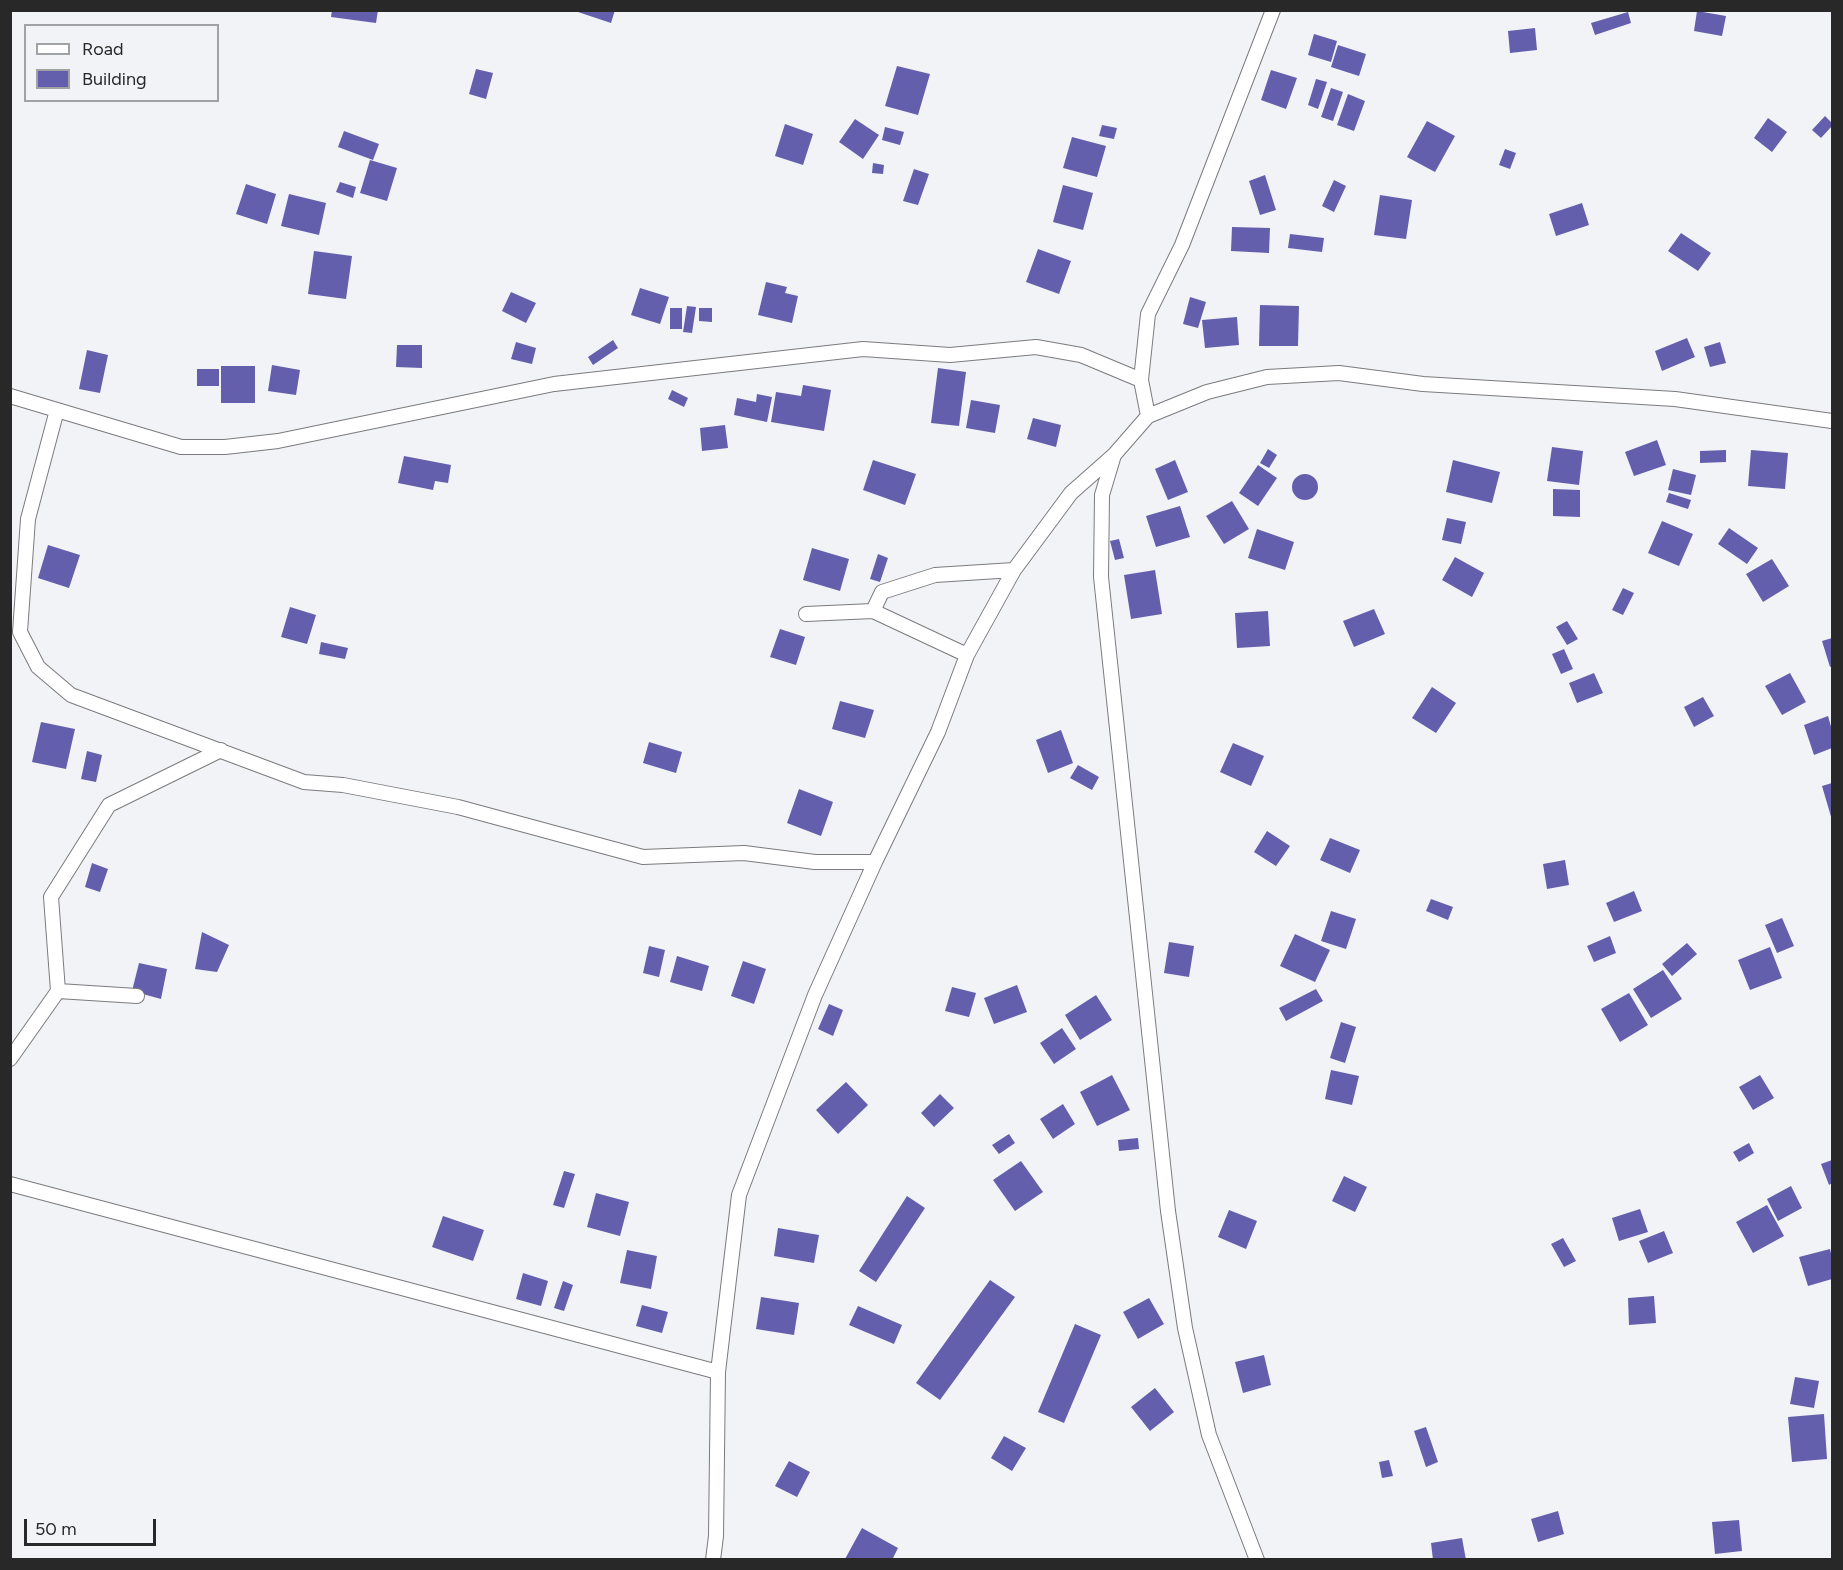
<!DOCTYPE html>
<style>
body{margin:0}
#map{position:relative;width:1843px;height:1570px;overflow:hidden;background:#f2f3f6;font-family:Figtree,sans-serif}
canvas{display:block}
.frame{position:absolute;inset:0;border:12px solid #282829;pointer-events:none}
.legend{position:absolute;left:24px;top:24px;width:195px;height:78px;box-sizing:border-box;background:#f2f3f6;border:2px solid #a1a2a4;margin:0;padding:8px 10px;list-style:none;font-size:18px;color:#282829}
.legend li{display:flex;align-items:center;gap:12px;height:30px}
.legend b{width:30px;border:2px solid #a1a2a4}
.scale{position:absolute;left:24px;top:1519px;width:132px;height:27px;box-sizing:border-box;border:3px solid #282829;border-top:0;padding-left:8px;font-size:18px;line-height:21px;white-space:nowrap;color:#282829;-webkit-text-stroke:4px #f2f3f6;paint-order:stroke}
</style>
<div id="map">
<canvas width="1843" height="1570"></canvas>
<div class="frame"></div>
<ul class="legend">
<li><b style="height:8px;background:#fff"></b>Road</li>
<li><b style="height:16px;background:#645fad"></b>Building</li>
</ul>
<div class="scale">50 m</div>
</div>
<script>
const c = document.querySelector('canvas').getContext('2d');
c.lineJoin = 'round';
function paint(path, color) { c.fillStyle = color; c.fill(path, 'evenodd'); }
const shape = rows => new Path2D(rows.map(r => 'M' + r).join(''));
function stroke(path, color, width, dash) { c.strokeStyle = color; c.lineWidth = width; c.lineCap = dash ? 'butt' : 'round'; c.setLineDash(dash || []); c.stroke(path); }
paint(shape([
 [332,10,378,10,376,23,331,17],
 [572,10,615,10,611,23],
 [1697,11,1726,16,1722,36,1694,31],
 [1628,12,1631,23,1595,35,1591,23],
 [1535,28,1537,50,1510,53,1508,31],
 [1314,34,1337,41,1331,62,1308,55],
 [1338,45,1366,54,1359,76,1331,67],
 [897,66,930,74,918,115,885,106],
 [476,69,493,73,486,99,469,94],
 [1271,70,1297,78,1286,109,1261,100],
 [1316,79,1327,82,1318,109,1308,105],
 [1331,88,1343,92,1333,121,1321,117],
 [1348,94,1365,101,1354,131,1337,125],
 [1825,116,1832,123,1832,126,1821,138,1812,130],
 [1768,118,1787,132,1772,152,1754,138],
 [855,119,879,135,863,159,839,142],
 [1427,121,1455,136,1435,172,1407,157],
 [785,124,813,134,803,165,775,156],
 [1102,125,1117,128,1114,139,1099,136],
 [885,127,904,132,900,145,882,140],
 [344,131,379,144,373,160,338,147],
 [1072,137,1106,146,1097,177,1063,168],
 [1505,149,1516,153,1510,169,1499,165],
 [370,160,397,168,387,201,360,193],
 [873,163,884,165,883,174,872,173],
 [914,169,929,174,918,205,903,201],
 [1265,175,1276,210,1260,215,1249,181],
 [1334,180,1346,186,1334,212,1322,206],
 [340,182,356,187,353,198,336,192],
 [246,184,276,194,267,224,236,214],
 [1063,185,1093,193,1083,230,1053,222],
 [289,194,326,203,319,235,281,226],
 [1380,195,1412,200,1406,239,1374,235],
 [1582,203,1589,225,1556,236,1549,214],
 [1232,227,1270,228,1269,253,1231,251],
 [1681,233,1711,253,1698,271,1668,251],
 [1290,234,1324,238,1322,252,1288,248],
 [1038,249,1071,261,1059,294,1026,282],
 [314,251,352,256,346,299,308,294],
 [766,282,787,287,785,293,798,296,792,323,758,315],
 [640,288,669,297,660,324,631,315],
 [511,292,536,303,526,323,502,311],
 [1190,297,1206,302,1198,328,1183,324],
 [1260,305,1299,306,1298,346,1259,346],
 [687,306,696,307,692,333,683,332],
 [670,308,682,308,682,329,670,329],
 [699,308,712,308,712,322,699,321],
 [1237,317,1239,345,1205,348,1202,320],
 [1687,338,1695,357,1662,371,1655,351],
 [613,340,618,348,593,365,588,357],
 [516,342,536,348,532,364,511,359],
 [1720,342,1726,363,1710,367,1704,347],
 [397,345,422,345,422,368,396,367],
 [87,350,108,355,100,393,79,389],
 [272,365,300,370,296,395,268,391],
 [221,366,255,366,255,403,221,403],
 [938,368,966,372,959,426,931,423],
 [197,369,219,369,219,386,197,386],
 [803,385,831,390,824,431,771,422,776,392,801,396],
 [672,390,688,398,684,407,668,399],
 [757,394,772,397,767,422,734,415,737,398,756,402],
 [971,400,1000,405,995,433,966,428],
 [1033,418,1061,425,1056,447,1027,439],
 [725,425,728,448,702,451,700,428],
 [1657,440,1666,465,1634,476,1625,452],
 [1552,447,1583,451,1579,485,1547,481],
 [1268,449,1277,455,1269,468,1260,463],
 [1726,450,1726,462,1700,463,1700,451],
 [1751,450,1788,453,1785,489,1748,486],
 [404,456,451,465,448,483,435,481,433,490,398,483],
 [873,460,916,474,905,505,863,490],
 [1175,460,1188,492,1168,500,1155,469],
 [1453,460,1500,472,1492,503,1446,492],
 [1258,465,1277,478,1258,506,1239,493],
 [1673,469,1696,475,1691,495,1668,490],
 '1292 487a13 13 0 1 1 26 0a13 13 0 1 1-26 0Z',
 [1553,489,1580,490,1580,517,1553,516],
 [1669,493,1691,500,1688,509,1666,502],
 [1232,501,1249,529,1224,544,1206,516],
 [1180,506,1190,537,1156,547,1146,516],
 [1447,518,1466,522,1461,544,1442,540],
 [1662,521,1693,534,1679,566,1648,553],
 [1729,528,1758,548,1747,564,1718,544],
 [1257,529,1294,542,1285,570,1248,558],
 [1119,539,1124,558,1115,560,1110,541],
 [48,545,80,555,69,588,38,578],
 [812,548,849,559,840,591,803,580],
 [878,554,888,558,880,582,870,579],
 [1455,557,1484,573,1472,597,1442,580],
 [1772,559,1789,586,1763,602,1746,574],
 [1155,570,1162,614,1131,619,1124,575],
 [1623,588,1634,593,1623,615,1612,610],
 [290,607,316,615,307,644,281,637],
 [1374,609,1385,634,1354,647,1343,621],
 [1268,611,1270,646,1237,648,1235,613],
 [1567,621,1578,639,1567,645,1556,627],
 [780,629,805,637,796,665,770,657],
 [1832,638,1832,666,1830,667,1822,641],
 [321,642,348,648,345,659,319,654],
 [1564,649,1573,669,1561,674,1552,654],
 [1594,673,1603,693,1577,703,1569,683],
 [1790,673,1806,702,1782,715,1765,686],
 [1432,687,1456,703,1436,733,1412,718],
 [1703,697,1714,716,1694,727,1684,707],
 [840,701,874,710,865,738,832,729],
 [1828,716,1832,730,1832,748,1814,755,1804,725],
 [41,722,75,729,66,769,32,762],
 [1061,730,1073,763,1048,773,1036,740],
 [649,742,682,752,676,773,643,763],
 [1233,743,1264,756,1251,786,1220,772],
 [87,751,102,755,96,782,81,779],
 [1078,765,1099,777,1092,790,1070,778],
 [1832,783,1832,820,1822,786],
 [799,789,833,802,821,836,787,823],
 [1267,831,1290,846,1276,866,1254,852],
 [1330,838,1360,850,1350,873,1320,860],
 [1565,860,1569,885,1547,889,1543,864],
 [92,863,108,869,100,892,85,887],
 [1634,891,1642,911,1614,922,1606,903],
 [1431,899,1453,907,1448,920,1426,911],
 [1331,911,1356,919,1346,949,1321,941],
 [1782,918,1794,946,1777,953,1765,925],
 [202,932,229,945,217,972,195,969],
 [1295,934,1330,950,1315,982,1280,966],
 [1610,936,1616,953,1594,962,1587,946],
 [1169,942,1194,946,1189,977,1164,973],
 [1687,943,1697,954,1672,976,1662,964],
 [649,946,665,950,659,977,643,973],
 [1770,947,1782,978,1750,990,1738,960],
 [677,956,709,966,702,991,670,982],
 [743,961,766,969,754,1004,731,996],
 [139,963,167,969,161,999,132,991],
 [1663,970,1682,999,1651,1018,1633,989],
 [1017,985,1027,1012,994,1024,984,998],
 [952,987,976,993,969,1017,945,1011],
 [1316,989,1323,1001,1286,1021,1279,1008],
 [1629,993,1648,1025,1620,1042,1601,1009],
 [1096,995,1112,1020,1080,1040,1065,1015],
 [829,1004,843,1010,833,1036,818,1029],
 [1341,1022,1356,1027,1345,1063,1330,1058],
 [1062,1028,1076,1049,1054,1064,1040,1043],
 [1331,1070,1359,1076,1352,1105,1325,1099],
 [1112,1075,1130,1110,1097,1126,1080,1092],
 [1760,1075,1774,1098,1753,1110,1739,1087],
 [846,1082,868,1105,838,1134,816,1110],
 [940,1094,954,1108,934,1127,921,1113],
 [1063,1104,1075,1124,1053,1139,1040,1119],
 [1009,1134,1015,1143,999,1154,992,1145],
 [1138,1138,1139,1149,1119,1151,1118,1140],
 [1749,1143,1754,1153,1739,1162,1733,1152],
 [1832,1160,1832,1183,1829,1185,1821,1164],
 [1021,1161,1043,1192,1015,1211,993,1180],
 [564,1171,575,1174,564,1208,553,1205],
 [1344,1176,1367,1187,1355,1212,1332,1201],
 [1791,1186,1802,1208,1778,1221,1767,1199],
 [596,1193,629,1202,620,1236,587,1227],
 [907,1196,925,1208,876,1282,859,1271],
 [1767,1205,1784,1236,1753,1253,1736,1222],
 [1640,1209,1648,1232,1619,1241,1612,1218],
 [1229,1210,1257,1221,1246,1249,1218,1237],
 [443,1216,484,1230,473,1261,432,1247],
 [778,1228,819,1235,814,1263,774,1256],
 [1664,1231,1673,1253,1648,1263,1639,1241],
 [1563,1238,1576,1261,1564,1267,1551,1244],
 [1830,1249,1832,1258,1832,1279,1808,1286,1799,1257],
 [627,1250,657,1256,651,1289,620,1283],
 [523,1273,548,1281,541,1306,516,1299],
 [990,1280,1015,1297,940,1400,916,1383],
 [563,1281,573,1285,564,1311,554,1308],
 [1654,1296,1656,1323,1629,1325,1628,1298],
 [761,1297,799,1303,794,1335,756,1329],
 [1149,1298,1164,1324,1138,1339,1123,1312],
 [642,1305,668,1312,662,1333,636,1326],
 [858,1306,902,1325,894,1344,849,1325],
 [1075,1324,1101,1335,1064,1423,1038,1412],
 [1264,1355,1271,1385,1243,1393,1235,1362],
 [1795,1377,1819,1381,1814,1408,1790,1404],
 [1155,1388,1174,1412,1150,1431,1131,1407],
 [1824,1414,1827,1459,1792,1462,1788,1417],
 [1426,1427,1438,1462,1426,1467,1414,1431],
 [1004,1436,1026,1448,1012,1471,991,1458],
 [1389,1460,1393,1476,1382,1478,1379,1462],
 [789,1461,810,1472,797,1497,775,1486],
 [1558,1511,1564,1534,1538,1542,1531,1519],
 [1739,1520,1742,1551,1715,1554,1712,1522],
 [862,1528,898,1548,892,1560,845,1559],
 [1462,1538,1466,1560,1433,1560,1431,1543]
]), '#645fad');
const minor = shape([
 [10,396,181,447,225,447,278,441,554,384,863,349,950,355,1036,347,1081,355,1141,380],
 [57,410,28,519,20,632,38,667,71,695,304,782,343,785,458,807,643,857,744,853,815,862,875,862],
 [1148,416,1141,380,1148,314,1182,245,1273,10],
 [806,614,873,611],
 [967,655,873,611,882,592,935,575,1014,570],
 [137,996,58,991,51,897,109,805,221,750],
 [10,1059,58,991],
 [10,1184,718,1372],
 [713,1560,716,1536,718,1372,739,1195,815,995,875,862,938,732,967,655,1014,570,1071,493,1114,455],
 [1257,1560,1209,1435,1185,1328,1168,1211,1101,577,1102,495,1114,455,1148,416,1207,392,1267,377,1339,373,1423,384,1675,399,1832,421]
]);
stroke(minor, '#7b7b7e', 16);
stroke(minor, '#fff', 14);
</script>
